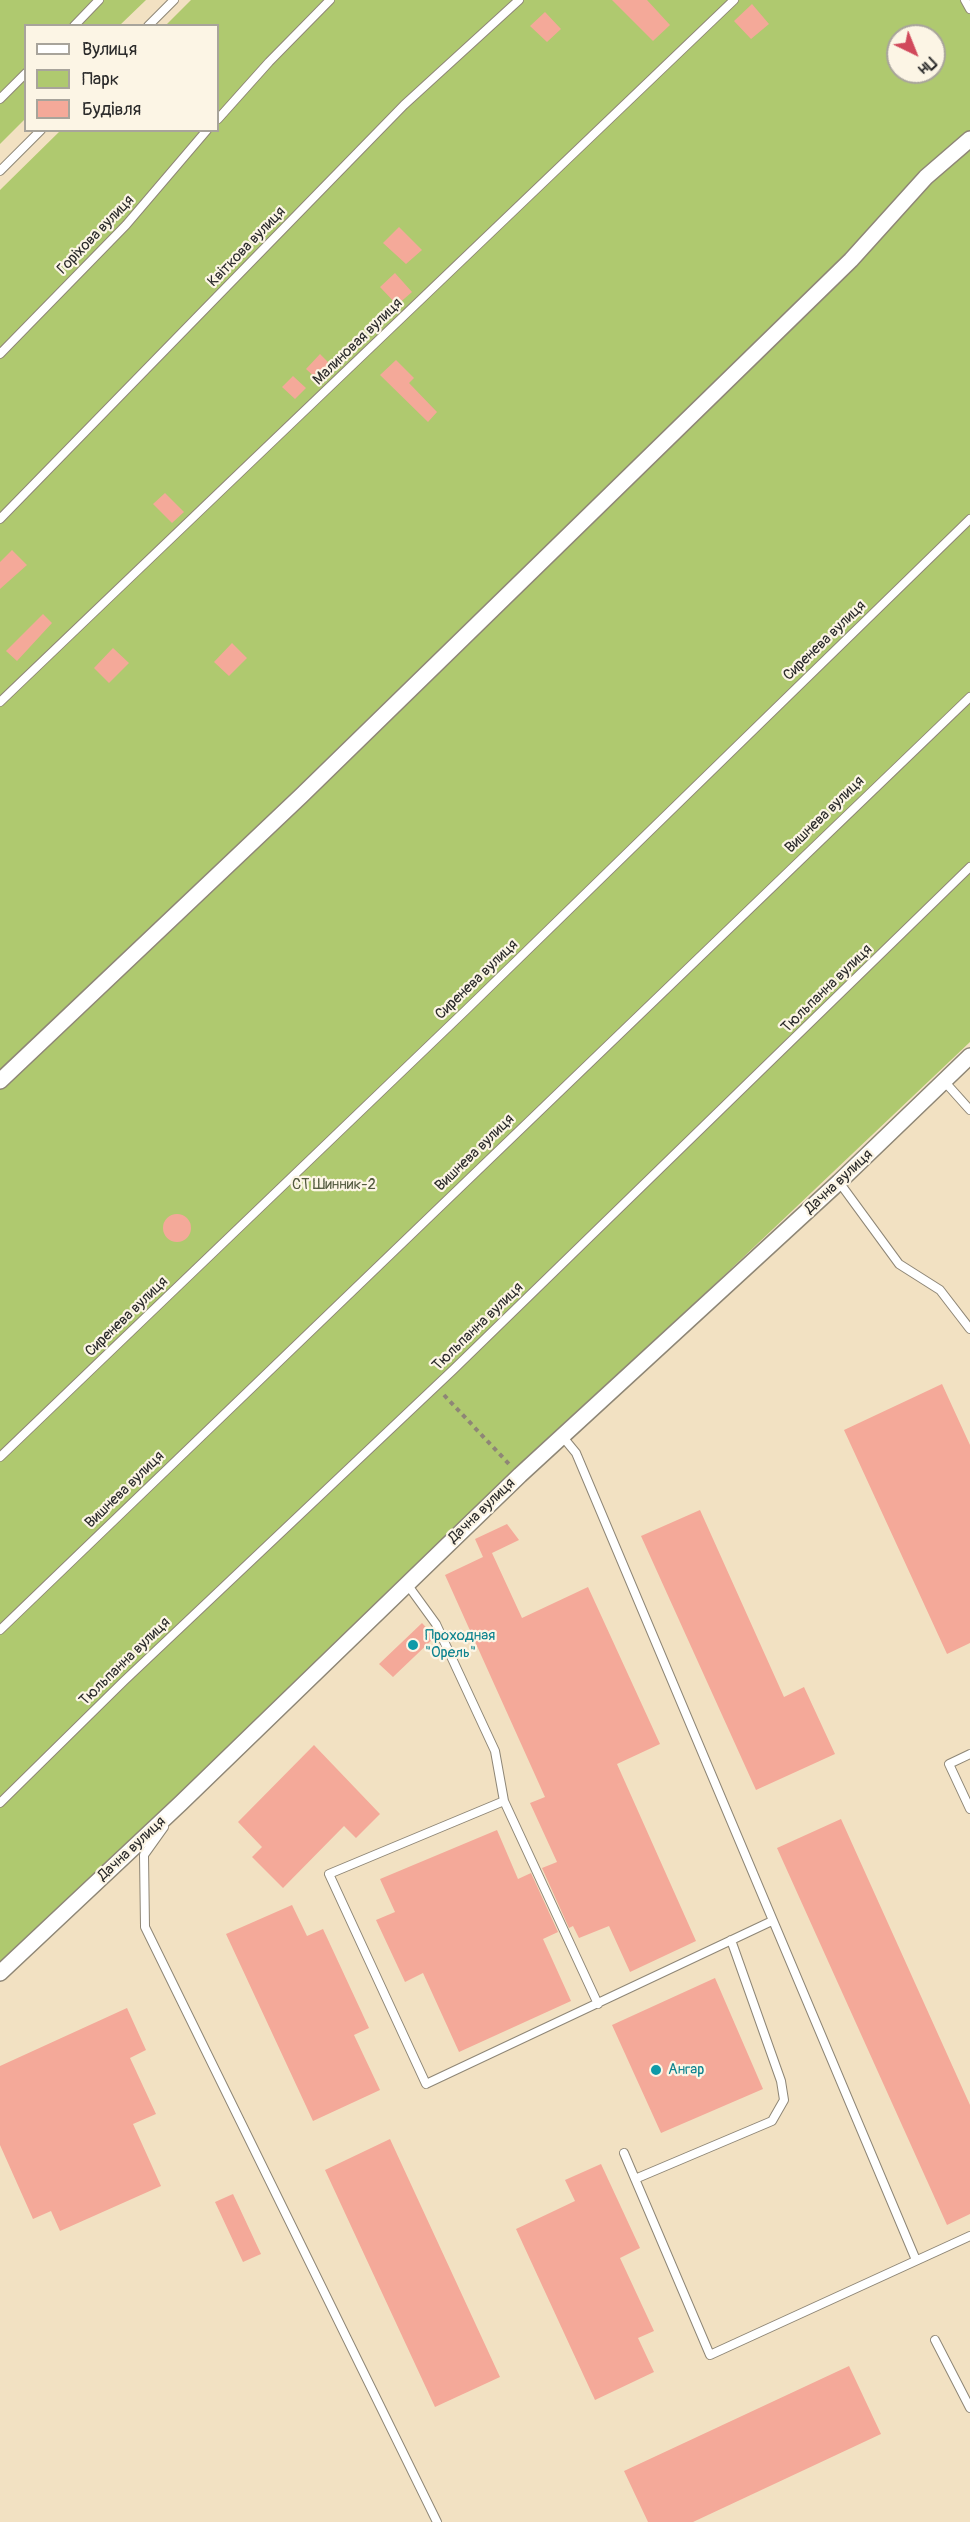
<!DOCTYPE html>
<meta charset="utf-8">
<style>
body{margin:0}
#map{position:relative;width:970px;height:2522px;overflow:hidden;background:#f2e1c2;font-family:Pangolin,sans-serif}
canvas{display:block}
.legend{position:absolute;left:24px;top:24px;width:195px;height:108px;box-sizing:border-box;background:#fcf5e5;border:2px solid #a8a49b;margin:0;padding:8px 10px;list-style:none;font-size:18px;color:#2b2b2b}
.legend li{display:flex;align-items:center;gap:12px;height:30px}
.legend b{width:30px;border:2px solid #a8a49b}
.north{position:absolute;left:886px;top:24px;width:60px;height:60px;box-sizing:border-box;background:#fcf5e5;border:2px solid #a8a49b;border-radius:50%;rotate:137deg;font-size:16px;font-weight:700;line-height:24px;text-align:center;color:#2b2b2b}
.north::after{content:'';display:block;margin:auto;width:21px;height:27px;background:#d1495b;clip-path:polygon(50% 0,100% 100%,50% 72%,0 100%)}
</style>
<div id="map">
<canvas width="970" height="2522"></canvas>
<ul class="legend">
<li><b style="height:8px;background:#fff"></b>Вулиця</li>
<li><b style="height:16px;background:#afc96f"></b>Парк</li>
<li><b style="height:16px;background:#f4a999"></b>Будівля</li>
</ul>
<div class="north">Пн</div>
</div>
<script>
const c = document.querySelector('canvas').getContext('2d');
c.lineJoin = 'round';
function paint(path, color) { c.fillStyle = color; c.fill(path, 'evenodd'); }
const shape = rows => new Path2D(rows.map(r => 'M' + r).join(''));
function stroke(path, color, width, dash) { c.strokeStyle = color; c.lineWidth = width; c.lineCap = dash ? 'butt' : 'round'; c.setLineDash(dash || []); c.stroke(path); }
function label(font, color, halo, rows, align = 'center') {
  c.font = font + ' Pangolin,sans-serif'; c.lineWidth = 4.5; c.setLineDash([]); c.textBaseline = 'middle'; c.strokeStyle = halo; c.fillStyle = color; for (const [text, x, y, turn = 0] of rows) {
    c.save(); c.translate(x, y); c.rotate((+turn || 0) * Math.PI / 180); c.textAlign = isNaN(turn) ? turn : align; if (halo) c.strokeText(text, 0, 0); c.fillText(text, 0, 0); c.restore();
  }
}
paint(shape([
 [0,0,146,0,120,25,26,26,25,119,0,144],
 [191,0,970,0,970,1042,478,1509,0,1970,0,190,60,131,218,130,218,26,166,25],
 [898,36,934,36,934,72,898,72]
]), '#afc96f');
paint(shape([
 [612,0,647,0,670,25,653,41],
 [752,4,769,24,751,39,734,21],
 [545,12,561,29,547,42,530,26],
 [399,227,422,250,406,264,383,243],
 [395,273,412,292,397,305,380,287],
 [320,354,332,366,318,380,306,369],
 [396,360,414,378,409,383,437,412,428,422,380,375],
 [293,376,306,388,295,399,282,387],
 [165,493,184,512,172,523,153,504],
 [12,550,27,565,0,589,0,562],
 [43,614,52,623,17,661,6,651],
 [232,643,247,658,229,676,214,662],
 [113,648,129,663,109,683,94,668],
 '163 1228a14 14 0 1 1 28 0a14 14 0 1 1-28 0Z',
 [942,1384,970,1445,970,1643,947,1654,844,1430],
 [700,1510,784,1697,804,1687,835,1754,756,1790,641,1536],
 [507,1524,519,1540,492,1553,522,1618,588,1587,660,1744,617,1764,696,1941,630,1972,609,1926,579,1938,573,1926,569,1928,542,1868,557,1862,530,1803,545,1797,445,1575,483,1557,475,1539],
 [422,1623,435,1637,393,1677,379,1664],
 [314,1745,380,1814,356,1838,344,1826,283,1888,252,1857,262,1847,238,1822],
 [841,1819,970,2105,970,2214,947,2225,777,1848],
 [497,1830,518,1879,531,1873,558,1932,543,1939,571,2001,459,2052,423,1973,405,1982,376,1920,395,1912,380,1879],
 [292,1905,307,1936,323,1929,369,2028,354,2035,380,2090,313,2121,226,1934],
 [715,1978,763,2089,661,2133,612,2025],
 [127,2008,146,2050,130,2058,156,2114,133,2124,161,2186,60,2231,51,2211,33,2219,0,2145,0,2066],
 [390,2139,500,2377,435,2407,325,2170],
 [601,2164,640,2248,620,2258,654,2331,638,2338,654,2372,595,2400,516,2229,575,2201,565,2180],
 [233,2194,261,2254,243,2262,215,2202],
 [849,2366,881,2434,693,2522,648,2522,624,2471]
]), '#f4a999');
const service = shape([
 [965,0,970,9],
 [74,26,99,0],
 [148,26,174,0],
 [0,99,26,73],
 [218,119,269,62,330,0],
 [0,171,41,130],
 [0,354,126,225,207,130],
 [0,519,404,105,519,0],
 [0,702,734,0],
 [944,1081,970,1110],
 [839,1182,899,1264,940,1290,970,1329],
 [562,1436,576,1453,916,2260],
 [0,1457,466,1010,970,519],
 [407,1584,436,1624,495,1751,504,1801,598,2004],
 [0,1630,970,697],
 [970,1754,949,1764,970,1809],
 [504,1801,329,1874,426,2084,772,1921],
 [0,1803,124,1681,454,1369,970,867],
 [164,1827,144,1855,145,1927,437,2522],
 [624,2153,710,2355,970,2236],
 [635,2179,772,2121,784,2100,781,2081,731,1940],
 [935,2340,970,2408]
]);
const minor = shape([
 [0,1081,301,796,851,260,926,177,970,139],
 [0,1973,181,1803,520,1475,839,1182,970,1056]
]);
stroke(service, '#8e8676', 10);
stroke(minor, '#8e8676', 18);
stroke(shape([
 [444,1395,509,1464]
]), '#8e8676', 4, [4.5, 4.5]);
stroke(service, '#fff', 8);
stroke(minor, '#fff', 15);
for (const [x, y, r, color] of [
 [413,1645,6,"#0f9aa8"],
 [656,2070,6,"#0f9aa8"]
]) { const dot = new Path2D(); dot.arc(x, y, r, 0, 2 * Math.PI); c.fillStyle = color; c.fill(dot); stroke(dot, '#fcf5e5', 2); }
label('15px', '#2b2b2b', '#fcf5e5', [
 ["Горіхова вулиця",96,235,-46],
 ["Квіткова вулиця",247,247,-46],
 ["Малиновая вулиця",358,342,-44],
 ["Сиренева вулиця",825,641,-44],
 ["Вишнева вулиця",825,815,-44],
 ["Сиренева вулиця",477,980,-44],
 ["Тюльпанна вулиця",827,989,-44],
 ["Вишнева вулиця",475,1153,-44],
 ["Дачна вулиця",839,1182,-43],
 ["Сиренева вулиця",127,1317,-44],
 ["Тюльпанна вулиця",478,1327,-44],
 ["Вишнева вулиця",125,1490,-44],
 ["Дачна вулиця",482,1511,-44],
 ["Тюльпанна вулиця",125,1662,-44],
 ["Дачна вулиця",132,1849,-43]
]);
label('15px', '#535a3f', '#fcf5e5', [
 ["СТ Шинник-2",334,1185]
]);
label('15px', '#0d838f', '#fcf5e5', [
 ["Проходная",425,1636],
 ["\"Орель\"",425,1653],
 ["Ангар",668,2070]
], 'left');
</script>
